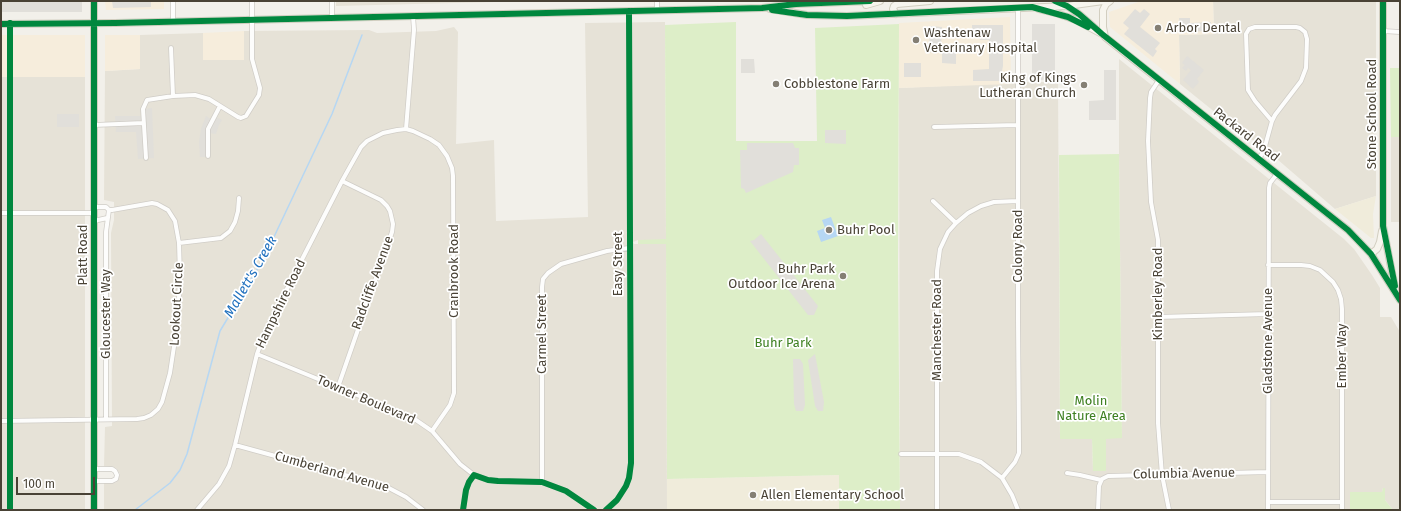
<!DOCTYPE html>
<style>
body{margin:0}
#map{position:relative;width:1401px;height:511px;overflow:hidden;background:#f2f0ea;font-family:"Fira Sans",sans-serif}
canvas{display:block}
.frame{position:absolute;inset:0;border:2px solid #494235;pointer-events:none}
.scale{position:absolute;left:16px;top:477px;width:79px;height:18px;box-sizing:border-box;border:2px solid #494235;border-top:0;padding-left:5px;font-size:12px;line-height:14px;white-space:nowrap;color:#494235;-webkit-text-stroke:3px #fff;paint-order:stroke}
</style>
<div id="map">
<canvas width="1401" height="511"></canvas>
<div class="frame"></div>
<div class="scale">100 m</div>
</div>
<script>
const c = document.querySelector('canvas').getContext('2d');
c.lineJoin = 'round';
function paint(path, color) { c.fillStyle = color; c.fill(path, 'evenodd'); }
const shape = rows => new Path2D(rows.map(r => 'M' + r).join(''));
function stroke(path, color, width, dash) { c.strokeStyle = color; c.lineWidth = width; c.lineCap = dash ? 'butt' : 'round'; c.setLineDash(dash || []); c.stroke(path); }
function label(font, color, halo, rows, align = 'center') {
  c.font = font + ' "Fira Sans",sans-serif'; c.lineWidth = 3.5; c.setLineDash([]); c.textBaseline = 'middle'; c.strokeStyle = halo; c.fillStyle = color; for (const [text, x, y, turn = 0] of rows) {
    c.save(); c.translate(x, y); c.rotate((+turn || 0) * Math.PI / 180); c.textAlign = isNaN(turn) ? turn : align; if (halo) c.strokeText(text, 0, 0); c.fillText(text, 0, 0); c.restore();
  }
}
paint(shape([
 [336,1,494,1,494,2,336,6],
 [1213,1,1376,1,1376,196,1335,209,1270,153,1216,113,1180,84,1179,35,1214,34],
 [665,22,666,240,638,240,633,242,634,244,666,244,667,510,104,510,104,483,112,483,117,482,120,474,116,468,104,466,105,427,112,426,111,233,114,220,114,202,104,200,105,71,140,69,140,35,203,33,203,60,244,59,244,31,369,30,377,33,436,31,454,27,458,32,456,144,494,140,496,221,588,217,585,23],
 [1119,59,1344,239,1354,249,1372,275,1380,288,1380,317,1391,317,1400,332,1400,510,1393,510,1385,500,1385,489,1383,488,1382,492,1350,510,900,510,899,88,1027,82,1058,82,1060,439,1092,439,1093,470,1106,470,1106,438,1122,438,1119,154],
 [1,77,85,77,85,510,1,510],
 [1391,137,1400,137,1400,222,1391,222]
]), '#e6e2d7');
paint(shape([
 [105,1,164,1,164,9,106,10],
 [1141,1,1213,1,1214,34,1179,35,1180,84,1110,27,1109,12],
 [1010,17,1011,84,899,88,899,23],
 [244,31,244,60,203,60,203,33],
 [1,35,85,35,85,77,1,77],
 [105,35,140,35,140,69,105,71]
]), '#f6eddc');
paint(shape([
 [1376,196,1373,214,1374,238,1371,238,1335,209],
 [839,475,839,510,667,510,667,479]
]), '#f0ecdb');
paint(shape([
 [736,22,736,141,817,141,815,28,899,24,898,261,900,510,839,510,839,475,667,479,666,244,638,244,638,240,666,239,665,25],
 [1390,68,1400,68,1400,137,1391,137],
 [1119,154,1122,438,1106,439,1106,471,1093,471,1092,439,1060,439,1059,155],
 [1383,488,1385,488,1385,500,1393,510,1350,510,1350,492,1382,492]
]), '#ddeec8');
paint(shape([
 [1,1,82,1,82,12,1,12],
 [112,1,151,1,151,7,113,8],
 [1135,9,1140,13,1144,9,1150,14,1140,27,1160,43,1155,49,1157,51,1153,57,1124,34,1129,28,1123,23],
 [1179,18,1190,18,1190,23,1211,22,1211,31,1180,32],
 [1032,24,1055,24,1055,80,1032,80],
 [972,25,1003,25,1003,66,1000,81,973,81,973,70,989,69,989,40,980,40,979,34,972,34],
 [930,26,942,27,941,48,929,53],
 [942,50,956,50,956,64,942,63],
 [1187,56,1204,70,1197,79,1199,82,1193,89,1183,80,1191,70,1188,68,1186,71,1182,68,1185,65,1182,63],
 [741,59,754,59,755,73,741,73],
 [904,63,921,63,921,77,904,77],
 [1104,70,1116,70,1116,120,1089,120,1089,101,1104,100],
 [152,108,154,158,138,159,136,132,116,132,115,116,143,116,143,109],
 [57,114,79,114,79,127,57,127],
 [206,116,212,120,215,116,222,120,219,125,216,134,208,133,208,157,200,157,199,142,201,129],
 [825,130,846,130,846,144,825,143],
 [747,143,793,143,795,148,799,148,799,165,794,165,793,172,746,193,744,189,741,188,740,150,747,150],
 [761,234,818,306,814,315,808,315,750,241,754,240],
 [815,354,824,402,823,411,818,411,815,406,808,360],
 [793,359,800,359,803,364,805,405,803,411,796,411,794,404]
]), '#e1dfda');
paint(shape([
 [831,217,838,236,821,242,817,231,825,228,822,220]
]), '#b6d7f3');
stroke(shape([
 [135,510,170,483,180,470,187,454,220,331,264,258,332,114,362,35]
]), '#b6d7f3', 1.5);
const minor = shape([
 [657,1,657,10],
 [332,18,332,1],
 [173,22,173,1],
 [10,23,10,510],
 [1383,31,1400,32],
 [171,48,173,96],
 [1159,80,1151,92,1150,98,1148,141,1151,202,1158,240,1158,423,1162,475,1169,510],
 [94,125,144,123],
 [934,127,1018,125],
 [406,129,414,30,413,16],
 [208,156,208,129,220,106],
 [146,158,143,109,147,100,173,96,195,95,209,99,238,117,241,118,246,116,259,95,260,88,252,59,252,1],
 [1259,159,1264,150,1272,121,1275,115,1301,81,1306,68,1307,39,1305,32,1300,28,1296,27,1255,27,1249,29,1246,34,1248,90,1255,101,1272,121],
 [933,201,956,223],
 [1,213,94,213],
 [94,221,107,218],
 [179,243,221,238,230,231,235,222,238,211,239,198],
 [1268,265,1301,265,1310,266,1320,270,1333,282,1338,290,1341,299,1342,309,1342,510],
 [1158,317,1268,314],
 [257,354,413,418,432,431,460,464,474,475,488,480,498,481,542,482,566,491,594,510],
 [338,387,392,232,393,224,390,211,387,206,381,200,342,181],
 [106,419,106,232,109,210],
 [1,421,137,419,144,418,151,415,158,409,162,402,170,373,178,320,180,276,179,243,175,221,168,210,157,204,152,203,112,210,109,210,106,207,94,207],
 [235,445,385,486,406,497,423,510],
 [901,454,959,454,981,462,1002,478,1012,495,1018,510],
 [1067,473,1080,475,1101,480],
 [1002,478,1015,462,1019,453,1019,444,1018,320,1018,8],
 [95,481,112,481,116,479,117,475,115,471,112,469,95,469],
 [542,482,542,287,543,279,548,273,561,264,607,251,629,248],
 [1268,502,1342,502],
 [197,510,219,484,229,466,235,445,257,354,265,332,342,181,361,147,367,141,383,133,397,130,406,129,413,131,430,139,439,145,447,156,452,168,453,176,454,393,450,405,432,431],
 [463,510,466,490,469,482,474,475],
 [606,510,617,500,626,486,629,478,631,463,629,11],
 [937,510,937,271,940,249,948,232,956,223,968,213,981,206,994,202,1018,201],
 [1098,510,1099,486,1102,479,1108,476,1268,472],
 [1268,510,1269,188,1270,183,1277,174]
]);
const secondary = shape([
 [94,1,94,510],
 [1055,1,1067,6,1079,14,1095,28],
 [1110,1,1106,4,1103,10,1103,27,1105,37,1348,230,1371,254,1400,300],
 [1383,1,1383,226,1395,288],
 [866,5,880,1],
 [770,9,807,15,847,16,1067,6,1103,1],
 [1039,9,1056,13,1076,20,1102,34],
 [896,14,893,9,894,6,897,4,930,1],
 [1,24,115,23,762,8,796,4,870,1],
 [1371,254,1377,249,1380,242,1382,231]
]);
stroke(minor, '#d0cdc7', 5.5);
stroke(secondary, '#d2cec0', 8);
stroke(minor, '#fdfdfc', 4);
stroke(secondary, '#f7f5ee', 6);
stroke(shape([
 [94,1,94,510],
 [1055,1,1067,6,1079,14,1102,34,1348,230,1371,254,1400,300],
 [1383,1,1383,226,1395,286],
 [772,10,807,15,847,16,1032,7,1068,17,1088,27],
 [10,23,10,510],
 [1,24,115,23,762,8,796,4,870,1],
 [463,510,466,490,469,482,474,475,488,480,498,481,542,482,566,491,594,510],
 [606,510,617,500,626,486,629,478,631,463,629,11]
]), '#00873e', 6);
for (const [x, y, r, color] of [
 [1158,28,4,"#847f74"],
 [916,40,4,"#847f74"],
 [776,84,4,"#847f74"],
 [1084,85,4,"#847f74"],
 [829,230,4,"#847f74"],
 [843,276,4,"#847f74"],
 [753,495,4,"#847f74"]
]) { const dot = new Path2D(); dot.arc(x, y, r, 0, 2 * Math.PI); c.fillStyle = color; c.fill(dot); stroke(dot, '#fff', 1.5); }
label('13px', '#494235', '#fff', [
 ["Arbor Dental",1166,28],
 ["Washtenaw",924,33],
 ["Veterinary Hospital",924,48],
 ["King of Kings",1076,78,"right"],
 ["Lutheran Church",1076,93,"right"],
 ["Cobblestone Farm",784,84],
 ["Buhr Pool",837,230],
 ["Buhr Park",835,269,"right"],
 ["Outdoor Ice Arena",835,284,"right"],
 ["Allen Elementary School",761,495]
], 'left');
label('13px', '#494235', '#fff', [
 ["Stone School Road",1372,114,-90],
 ["Packard Road",1246,135,38],
 ["Colony Road",1018,246,-90],
 ["Platt Road",83,255,-90],
 ["Easy Street",618,264,-90],
 ["Cranbrook Road",454,271,-90],
 ["Radcliffe Avenue",373,283,-70],
 ["Kimberley Road",1158,294,-90],
 ["Lookout Circle",177,304,-87],
 ["Hampshire Road",281,304,-64],
 ["Gloucester Way",106,314,-90],
 ["Manchester Road",937,330,-90],
 ["Carmel Street",542,334,-90],
 ["Gladstone Avenue",1268,341,-90],
 ["Ember Way",1342,356,-90],
 ["Towner Boulevard",366,400,23],
 ["Cumberland Avenue",332,472,16],
 ["Columbia Avenue",1184,474,-1]
]);
label('13px', '#3f8022', '#fff', [
 ["Buhr Park",783,343],
 ["Molin",1091,401],
 ["Nature Area",1091,416]
]);
label('italic 14px', '#2372bf', '#fff', [
 ["Mallett's Creek",251,277,-60]
]);
</script>
